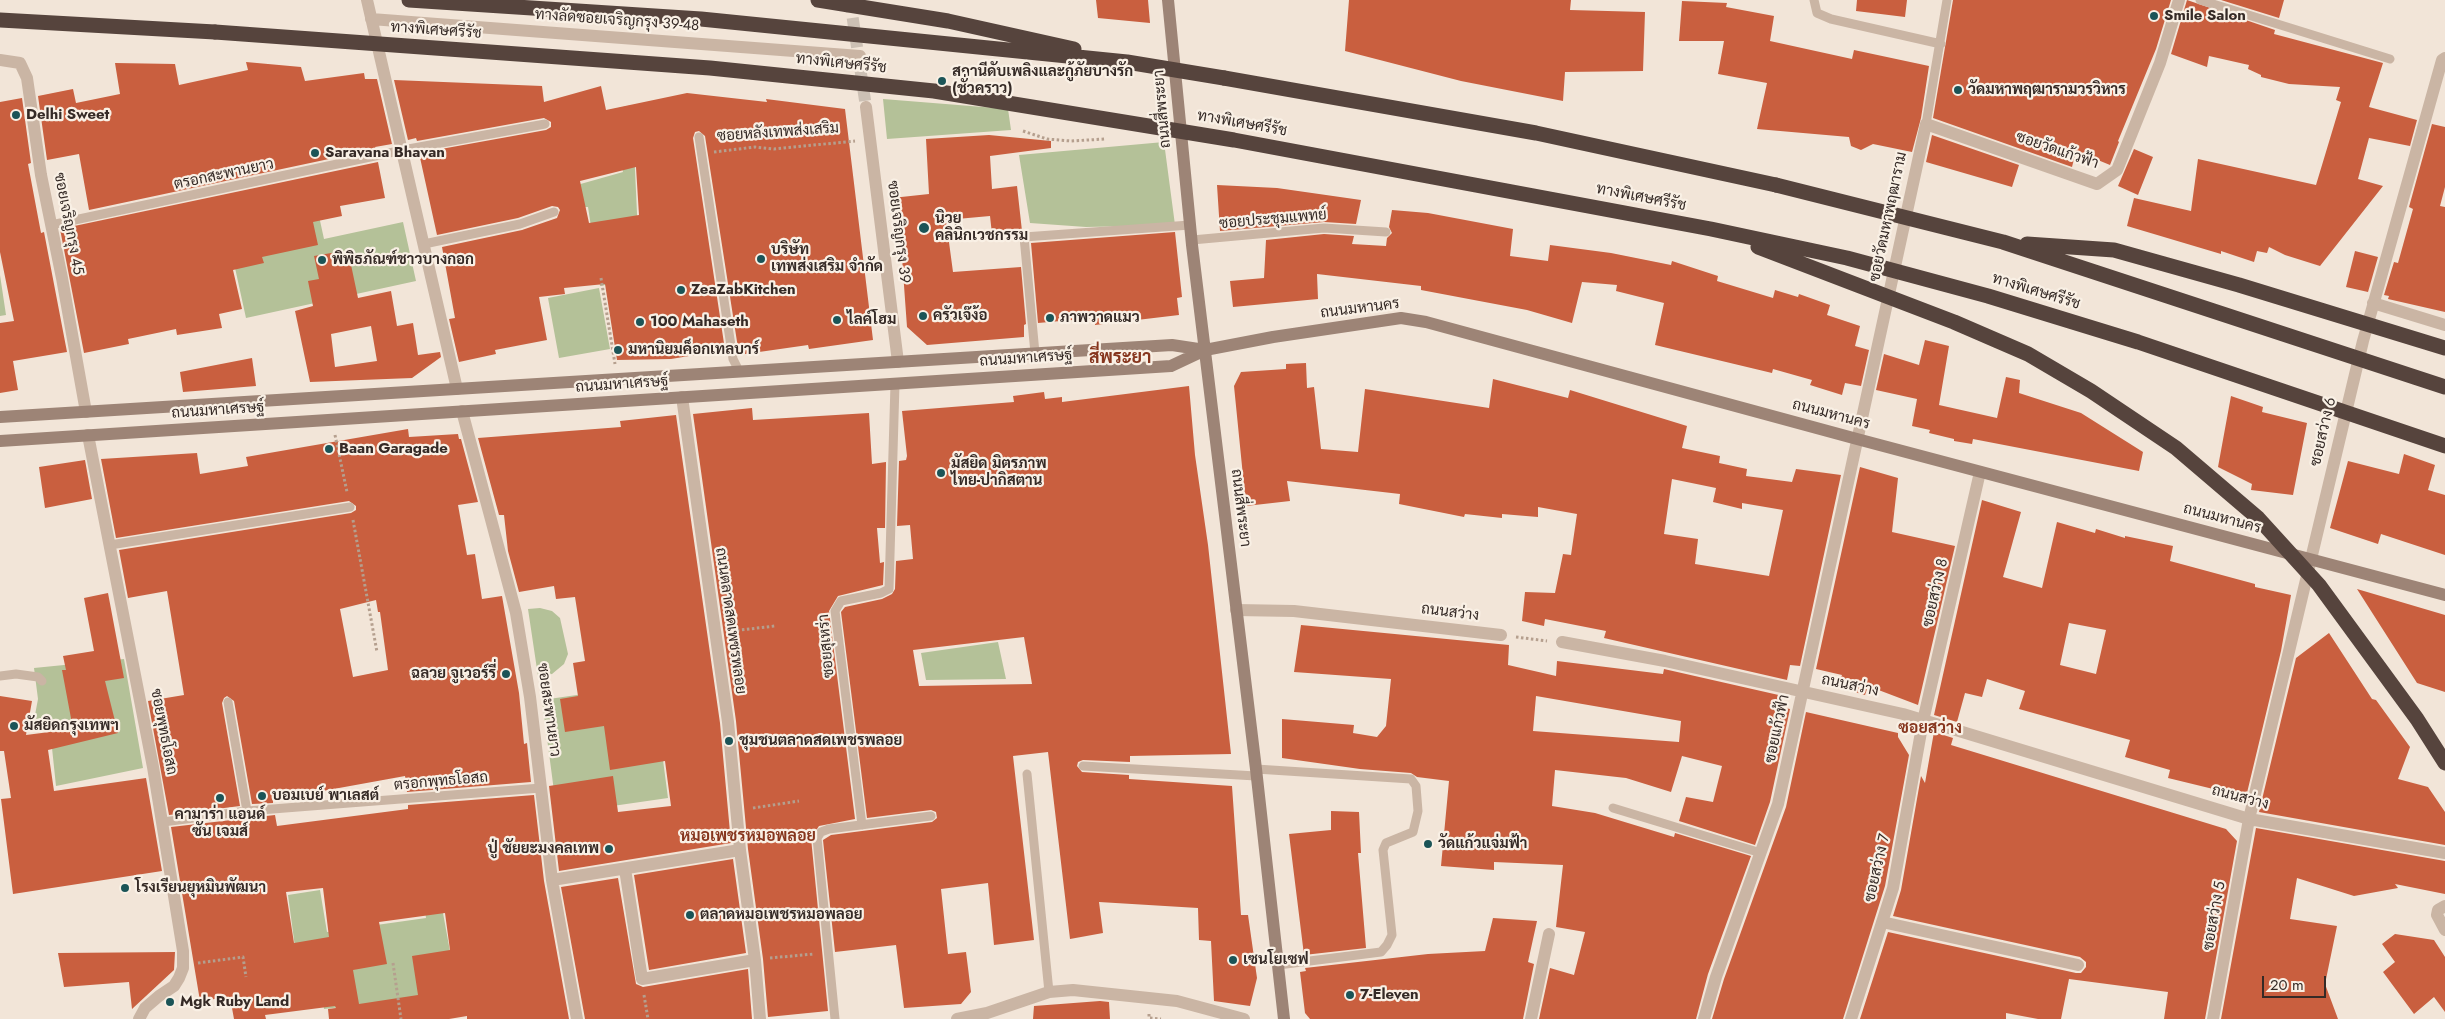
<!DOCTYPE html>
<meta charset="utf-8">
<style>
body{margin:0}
#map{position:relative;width:2445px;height:1019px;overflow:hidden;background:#f2e5d8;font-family:Jost,sans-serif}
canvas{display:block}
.scale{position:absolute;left:2262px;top:976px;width:64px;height:22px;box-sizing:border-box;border:2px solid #352a26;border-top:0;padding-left:6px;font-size:15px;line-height:18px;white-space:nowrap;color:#352a26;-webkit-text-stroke:4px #f9f0e5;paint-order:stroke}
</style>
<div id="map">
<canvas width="2445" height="1019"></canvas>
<div class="scale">20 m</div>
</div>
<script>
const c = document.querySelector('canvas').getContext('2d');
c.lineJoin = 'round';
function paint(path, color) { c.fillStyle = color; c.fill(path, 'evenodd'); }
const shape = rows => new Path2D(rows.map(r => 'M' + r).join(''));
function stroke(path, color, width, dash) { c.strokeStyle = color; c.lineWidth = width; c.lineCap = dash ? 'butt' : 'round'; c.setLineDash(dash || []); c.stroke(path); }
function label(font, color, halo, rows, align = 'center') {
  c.font = font + ' Jost,Sarabun,sans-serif'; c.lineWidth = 4.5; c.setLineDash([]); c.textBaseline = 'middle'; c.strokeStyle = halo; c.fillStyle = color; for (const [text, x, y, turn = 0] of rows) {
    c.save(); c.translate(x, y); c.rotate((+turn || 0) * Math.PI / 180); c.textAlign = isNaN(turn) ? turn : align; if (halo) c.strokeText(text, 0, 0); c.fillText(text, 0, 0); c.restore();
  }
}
paint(shape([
 [883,99,1008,109,1011,130,887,139],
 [632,105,638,235,663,273,600,286,588,207,579,207,577,185,623,172,609,110],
 [1164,142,1175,225,1086,227,1030,223,1019,155],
 [312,184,324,239,403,222,416,281,246,318,221,204],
 [0,275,6,315,0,316],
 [599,288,610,349,559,358,548,298],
 [540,608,552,611,560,618,568,654,564,664,552,674,538,676,528,609],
 [998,642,1006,679,926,680,921,653],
 [124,659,143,768,56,786,50,729,32,731,38,699,34,668],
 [653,684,668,798,557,814,542,700],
 [320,890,327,932,426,918,423,894,439,891,457,990,416,998,324,1009,317,944,295,947,288,895]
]), '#b4c198');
paint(shape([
 [1096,0,1148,0,1150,23,1098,18],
 [1349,0,1571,0,1570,10,1645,12,1643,71,1565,72,1563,101,1461,81,1345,51],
 [1857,0,1907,0,1905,17,1856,11],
 [1953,0,2171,0,2156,49,2118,141,2119,142,2110,165,2076,151,2072,167,1933,118],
 [2187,0,2275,30,2274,34,2383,63,2369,107,2417,120,2410,146,2369,138,2358,179,2383,186,2320,266,2285,255,2269,247,2267,253,2257,251,2254,262,2221,251,2221,254,2127,226,2134,198,2191,211,2198,159,2316,185,2341,102,2336,100,2340,87,2289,84,2261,77,2261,75,2248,69,2249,65,2209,56,2207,67,2171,54],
 [2221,0,2284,0,2279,18],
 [1682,1,1727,3,1726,7,1774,16,1770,41,1852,59,1854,50,1929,66,1921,118,1912,152,1873,144,1861,150,1851,146,1849,137,1757,129,1767,83,1718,74,1724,41,1679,41],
 [246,62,301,67,305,81,364,73,365,79,377,79,392,144,375,147,376,149,89,210,79,154,47,160,38,96,73,89,76,103,120,94,115,63,175,64,179,85,248,70],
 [394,80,542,86,544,102,601,86,606,110,687,93,767,102,766,99,845,109,873,340,809,349,808,345,745,354,744,347,738,348,705,136,699,131,695,132,693,138,725,350,671,359,617,360,605,284,564,288,565,294,539,297,547,340,495,350,496,354,459,362,449,319,455,318,442,247,522,230,557,218,560,210,558,207,552,206,518,218,437,235,419,153,546,130,551,127,551,122,544,118,417,141,416,138,408,140],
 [636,167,639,215,589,223,580,181],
 [22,98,31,163,28,164,41,233,44,232,67,352,13,361,18,390,0,393,0,323,14,321,0,252,0,102],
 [2432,124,2445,127,2445,187,2440,206,2445,207,2445,312,2388,299,2389,296,2384,295,2394,262,2398,263,2413,209,2409,207],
 [989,135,1051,141,1051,148,990,156,992,189,1017,186,1022,231,992,234,990,216,946,220,953,272,1021,267,1026,324,1024,325,1024,337,927,345,907,327,902,258,900,259,892,198,929,194,926,139],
 [1932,135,2019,165,2012,187,1926,162],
 [2134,149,2153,157,2138,195,2118,186],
 [378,162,385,198,340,206,342,216,313,222,318,245,262,257,264,263,233,270,242,309,219,314,222,328,177,335,176,329,128,339,129,344,84,353,60,229],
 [1217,185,1277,188,1361,200,1356,224,1324,222,1220,231],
 [1392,210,1428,213,1513,229,1510,256,1548,261,1550,245,1611,253,1671,265,1672,261,1718,276,1717,281,1773,298,1775,290,1798,297,1799,294,1830,305,1827,315,1860,326,1855,346,1869,350,1861,386,1845,383,1842,395,1810,385,1812,380,1773,369,1772,373,1655,345,1664,303,1616,291,1617,285,1582,282,1572,323,1527,310,1421,290,1421,286,1317,274,1318,299,1233,307,1230,281,1264,278,1266,240,1324,234,1354,236,1352,244,1386,246,1387,238,1392,233,1389,227],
 [1175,232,1182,297,1177,298,1179,315,1095,325,1095,318,1038,323,1031,243],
 [2355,251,2378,257,2368,292,2346,287],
 [337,252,339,262,350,260,358,298,391,291,397,326,413,323,418,355,440,352,441,357,412,378,310,382,295,311,313,306,308,281,319,279,314,256],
 [371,326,377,361,335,367,331,334],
 [1925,340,1949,346,1939,405,1997,418,2006,377,2020,380,2019,393,2081,413,2143,452,2139,471,1973,439,1972,444,1954,441,1954,439,1929,433,1930,430,1912,426,1917,399,1876,390,1884,354,1919,365],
 [252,358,256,386,183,392,180,372],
 [1306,363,1307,388,1314,387,1321,449,1358,452,1365,389,1489,408,1493,379,1568,398,1570,390,1687,426,1682,448,1720,456,1719,463,1747,469,1746,476,1792,482,1796,469,1841,475,1800,666,1790,665,1787,680,1604,638,1606,631,1545,619,1544,626,1522,621,1525,592,1555,593,1563,554,1571,555,1577,514,1538,507,1538,517,1502,514,1502,518,1465,514,1464,517,1399,504,1400,494,1287,481,1290,501,1246,506,1234,386,1241,372,1286,369,1286,364],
 [1672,479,1716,488,1713,502,1742,509,1742,503,1783,510,1769,576,1695,564,1698,539,1664,534],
 [1189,386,1195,455,1208,545,1231,754,1130,756,1130,762,1083,760,1078,762,1077,766,1082,772,1129,775,1129,779,1232,786,1241,915,1248,915,1257,978,1250,1006,1214,1001,1211,941,1199,940,1198,908,1099,902,1103,933,1070,939,1048,752,1013,756,1034,940,994,945,988,883,941,889,948,954,966,952,971,992,961,1004,904,1008,896,945,835,952,823,840,831,835,932,822,937,818,936,812,931,810,867,818,841,612,845,607,882,599,892,594,895,589,896,561,913,559,910,525,897,526,899,461,906,460,907,456,902,411,1014,402,1013,396,1044,392,1045,399,1062,397,1062,402],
 [1024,637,1032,684,919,686,913,650],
 [2231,396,2263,407,2262,412,2307,423,2293,495,2251,490,2252,484,2218,467],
 [752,408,753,420,869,413,872,464,886,462,885,528,877,528,880,563,884,562,883,585,838,596,829,611,855,819,819,826,811,838,828,1011,768,1017,763,959,748,849,736,721,693,414],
 [676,415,720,723,731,843,559,871,549,786,613,776,618,812,671,806,665,761,610,770,604,726,565,732,560,699,578,696,573,663,585,661,575,597,556,599,554,586,519,592,508,551,504,515,499,515,478,438,621,427,620,421],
 [408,429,409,437,458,434,459,439,461,439,478,502,458,505,467,555,475,554,482,599,502,596,519,693,524,744,527,743,531,782,407,792,405,776,273,800,273,803,252,804,234,701,227,696,224,698,222,703,240,806,169,815,148,701,184,695,167,591,128,598,119,550,351,513,356,510,356,506,349,501,116,538,101,459,197,453,200,474,248,466,246,457],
 [376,600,378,612,380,612,388,670,353,677,340,609],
 [2404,454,2435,465,2428,490,2445,495,2445,555,2381,534,2378,544,2330,528,2348,461,2399,474],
 [85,460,92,499,45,508,39,467],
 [1860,467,1898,478,1892,532,1955,546,1918,705,1868,686,1865,695,1838,687,1842,675,1816,669],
 [1982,500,2021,512,2003,577,2042,588,2057,522,2095,533,2096,529,2125,538,2125,536,2173,546,2170,561,2255,584,2255,587,2291,595,2281,651,2246,797,2168,778,2170,770,2125,757,2130,740,2019,709,2025,691,1987,679,1982,697,1965,693,1957,722,1934,715],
 [2069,623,2106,630,2096,674,2060,665],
 [2357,589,2445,615,2445,692,2417,683],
 [108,593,124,678,105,681,118,733,48,750,54,791,146,778,162,871,13,894,1,799,11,798,4,751,0,751,0,696,32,701,26,735,73,729,62,670,66,670,63,656,94,651,84,598],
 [1301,625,1509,645,1508,665,1556,676,1557,661,1663,674,1664,669,1783,696,1781,707,1790,709,1770,802,1755,845,1679,821,1686,797,1713,802,1722,766,1682,756,1671,792,1626,778,1555,770,1552,806,1595,813,1674,837,1675,833,1751,856,1708,974,1696,1019,1539,1019,1550,968,1574,975,1585,932,1556,927,1563,865,1494,862,1494,870,1441,866,1449,781,1417,777,1411,773,1360,769,1282,758,1282,719,1354,725,1353,733,1377,737,1386,726,1391,679,1294,672],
 [1536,696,1681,721,1679,742,1533,731],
 [2329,633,2372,699,2376,700,2410,747,2398,779,2428,787,2445,812,2445,845,2259,812,2296,658],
 [1806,712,1898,733,1898,737,1909,755,1885,886,1843,1019,1712,1019,1724,979,1786,807],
 [1934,732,1953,738,1951,745,2226,829,2237,841,2205,1019,2164,1019,2168,992,2069,979,2061,1019,2038,1019,2006,1013,2006,1019,1860,1019,1888,932,2076,973,2081,973,2086,967,2086,962,2080,957,1893,916,1901,890,1921,776,1925,783],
 [534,795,544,881,569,1019,467,1019,467,1016,449,1019,329,1019,328,1009,336,1008,335,1006,265,1015,266,1019,234,1019,230,997,200,1001,171,827,275,815,277,826,408,809,408,805],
 [323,888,329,937,294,943,286,892],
 [445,913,450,950,412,956,418,995,359,1004,353,970,387,964,379,922],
 [1331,811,1359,812,1361,853,1358,853,1366,948,1304,955,1289,834,1331,830],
 [2256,828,2445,861,2445,894,2395,884,2398,888,2354,896,2297,878,2290,919,2337,926,2325,984,2338,1019,2221,1019],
 [733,859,746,953,649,970,634,875],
 [618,878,636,984,643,987,748,969,752,1019,585,1019,561,887],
 [1493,918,1537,921,1528,962,1534,964,1523,1019,1310,1019,1305,1013,1300,972,1306,971,1305,968,1428,954,1485,951],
 [2395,934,2434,940,2445,957,2445,1012,2434,997,2414,1014,2383,972,2395,962,2382,944],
 [175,952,174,970,132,1009,129,982,64,987,58,953],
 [1100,1001,1109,1002,1110,1019,1033,1019,1034,1006]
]), '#c95f3f');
stroke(shape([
 [850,0,866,107]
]), '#ccc0b4', 12, [12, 6]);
stroke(shape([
 [1023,131,1047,139,1071,141,1105,139],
 [714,152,755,147,774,149,855,141],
 [601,278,615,364],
 [335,435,347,492],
 [353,520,377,652],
 [732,631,775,626],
 [1516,637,1547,641],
 [753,808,799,801],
 [770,958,814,954],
 [198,963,243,957,246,977],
 [393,963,401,1019],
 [644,995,648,1019],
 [1149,1014,1149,1018,1161,1019]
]), '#b59f8e', 3, [2.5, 2.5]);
stroke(shape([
 [1814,0,1817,13,1831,19,1941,44],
 [2200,0,2390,59],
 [1926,124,1947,0],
 [699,137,733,359,739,371],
 [51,225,403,150,545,124],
 [1192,240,1324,228,1386,232],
 [424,244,520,224,554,212],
 [1035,353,1024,237,1190,225],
 [110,545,350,507],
 [0,676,16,674,38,677,42,681],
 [228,702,247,811],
 [1083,766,1256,776],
 [1256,769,1411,779,1416,786,1418,811,1413,832,1386,843,1383,850,1392,935,1387,945,1381,952,1278,965],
 [1027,774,1049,992],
 [1613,808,1761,853],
 [163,822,247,811,541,788],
 [862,825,835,611,841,601,881,593,889,589,895,384],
 [835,1019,817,838,821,832,829,829,931,816]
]), '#cab5a4', 9);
stroke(shape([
 [367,0,457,389],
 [371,19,860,56],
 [0,60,20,63,27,78,41,175,62,278,86,412],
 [866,107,898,362],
 [2373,303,2445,325],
 [682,397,728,722,740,850,755,960,760,1019],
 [462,411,516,613,530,697,552,880,577,1019],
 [88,435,153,767,183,951,183,968,179,978,174,986,159,996,145,1008,139,1019],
 [1236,610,1294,611,1501,635],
 [1562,642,1665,661,1903,714,2249,819,2445,853],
 [625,869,642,979,755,960],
 [552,880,740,850],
 [2445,906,2438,910,2437,915,2445,930],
 [1882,922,2078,965],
 [957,1019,987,1013,1049,992,1073,990,1177,1001,1244,1019],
 [1531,1019,1549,934],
 [1704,1019,1716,977,1778,804,1926,124,2097,184,2117,170,2160,63,2179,0],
 [1851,1019,1893,888,1923,721,1980,472],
 [2213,1019,2249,819,2363,341,2442,60,2445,58]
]), '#cab5a4', 12);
stroke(shape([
 [1168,0,1192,245,1256,769,1284,1019],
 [0,417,1172,345,1205,350],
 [0,441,1171,366,1205,350,1273,337,1401,318,1426,322,1857,439,2445,595]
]), '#9d8476', 12);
stroke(shape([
 [0,20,215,32],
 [1224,78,1536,133,1776,185]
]), '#56443d', 15);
stroke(shape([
 [409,0,701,19,1127,62,1224,78],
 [818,0,948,21,1074,49],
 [215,32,710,68,934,91,1234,140,1711,229,1847,258,1988,296,2138,342,2445,446],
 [1776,185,2003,242,2445,387],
 [2027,244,2114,250,2239,285,2445,348],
 [1758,247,1954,322,2028,354,2091,391,2176,448,2258,518,2319,585,2417,719,2445,763]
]), '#56443d', 15);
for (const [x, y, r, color] of [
 [2154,16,5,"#1b5457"],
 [942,81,5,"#1b5457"],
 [1958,90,5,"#1b5457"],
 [16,115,5,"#1b5457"],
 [315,153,5,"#1b5457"],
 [924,228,6,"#1b5457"],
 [761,259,5,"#1b5457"],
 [322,260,5,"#1b5457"],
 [681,290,5,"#1b5457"],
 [923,316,5,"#1b5457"],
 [1050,318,5,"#1b5457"],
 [837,320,5,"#1b5457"],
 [640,322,5,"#1b5457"],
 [618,350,5,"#1b5457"],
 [329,449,5,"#1b5457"],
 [941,473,5,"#1b5457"],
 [506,674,5,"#1b5457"],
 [14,726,5,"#1b5457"],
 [729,741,5,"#1b5457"],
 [262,796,5,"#1b5457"],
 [220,798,5,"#1b5457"],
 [1428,844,5,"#1b5457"],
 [609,849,5,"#1b5457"],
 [125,888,5,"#1b5457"],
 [690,915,5,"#1b5457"],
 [1233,960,5,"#1b5457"],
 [1350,995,5,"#1b5457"],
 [170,1002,5,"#1b5457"]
]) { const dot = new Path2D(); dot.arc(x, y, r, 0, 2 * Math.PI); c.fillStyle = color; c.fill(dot); stroke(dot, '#f9f0e5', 2); }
label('bold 15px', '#352a26', '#f9f0e5', [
 ["Smile Salon",2164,16],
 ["สถานีดับเพลิงและกู้ภัยบางรัก",952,72],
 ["(ชั่วคราว)",952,89],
 ["วัดมหาพฤฒารามวรวิหาร",1968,90],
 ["Delhi Sweet",26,115],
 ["Saravana Bhavan",325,153],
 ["นิวยู",935,219],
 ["คลินิกเวชกรรม",935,236],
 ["บริษัท",771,250],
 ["เทพส่งเสริม จำกัด",771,267],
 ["พิพิธภัณฑ์ชาวบางกอก",332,260],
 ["ZeaZabKitchen",691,290],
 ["ครัวเจ๊ง้อ",933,316],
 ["ภาพวาดแมว",1060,318],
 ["ไลค์โฮม",847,320],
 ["100 Mahaseth",650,322],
 ["มหานิยมค็อกเทลบาร์",628,350],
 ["Baan Garagade",339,449],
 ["มัสยิด มิตรภาพ",951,464],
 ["ไทย-ปากิสตาน",951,481],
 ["ฉลวย จูเวอร์รี่",496,674,"right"],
 ["มัสยิดกรุงเทพฯ",24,726],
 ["ชุมชนตลาดสดเพชรพลอย",739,741],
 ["บอมเบย์ พาเลสต์",272,796],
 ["คามาร่า แอนด์",220,815,"center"],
 ["ซัน เจมส์",220,832,"center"],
 ["วัดแก้วแจ่มฟ้า",1438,844],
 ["ปู่ ชัยยะมงคลเทพ",599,849,"right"],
 ["โรงเรียนยุหมินพัฒนา",135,888],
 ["ตลาดหมอเพชรหมอพลอย",700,915],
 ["เซนโยเซฟ",1243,960],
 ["7-Eleven",1360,995],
 ["Mgk Ruby Land",180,1002]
], 'left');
label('15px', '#352a26', '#f9f0e5', [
 ["ทางลัดซอยเจริญกรุง 39-48",617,21,4],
 ["ทางพิเศษศรีรัช",436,31,4],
 ["ทางพิเศษศรีรัช",841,64,6],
 ["ถนนสี่พระยา",1163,109,-95],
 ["ทางพิเศษศรีรัช",1242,124,10],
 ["ซอยหลังเทพส่งเสริม",778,133,-4],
 ["ซอยวัดแก้วฟ้า",2057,151,19],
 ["ตรอกสะพานยาว",224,175,-12],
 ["ทางพิเศษศรีรัช",1641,198,11],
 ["ซอยวัดมหาพฤฒาราม",1889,217,-78],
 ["ซอยประชุมแพทย์",1273,220,-5],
 ["ซอยเจริญกรุง 45",68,224,79],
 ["ซอยเจริญกรุง 39",898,232,83],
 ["ทางพิเศษศรีรัช",2036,292,17],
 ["ถนนมหานคร",1360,309,-7],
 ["ถนนมหาเศรษฐ์",1026,359,-4],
 ["ถนนมหาเศรษฐ์",622,385,-4],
 ["ถนนมหาเศรษฐ์",218,411,-4],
 ["ถนนมหานคร",1831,415,15],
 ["ซอยสว่าง 6",2324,432,-77],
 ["ถนนสี่พระยา",1240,508,83],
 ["ถนนมหานคร",2222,519,15],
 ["ซอยสว่าง 8",1936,593,-77],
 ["ถนนสว่าง",1450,613,7],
 ["ถนนตลาดสดเพชรพลอย",730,621,82],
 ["ซอยสุเหร่า",827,646,-95],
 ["ถนนสว่าง",1850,686,12],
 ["ซอยสะพานยาว",548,710,82],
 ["ซอยแก้วฟ้า",1778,729,-78],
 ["ซอยพุทธโอสถ",163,732,79],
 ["ตรอกพุทธโอสถ",441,782,-5],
 ["ถนนสว่าง",2240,798,15],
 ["ซอยสว่าง 7",1878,868,-77],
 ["ซอยสว่าง 5",2215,916,-80]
]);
label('bold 16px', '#86351d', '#f9f0e5', [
 ["ซอยสว่าง",1930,729],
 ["หมอเพชรหมอพลอย",748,837]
]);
label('bold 18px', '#86351d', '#f9f0e5', [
 ["สี่พระยา",1120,359]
]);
</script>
